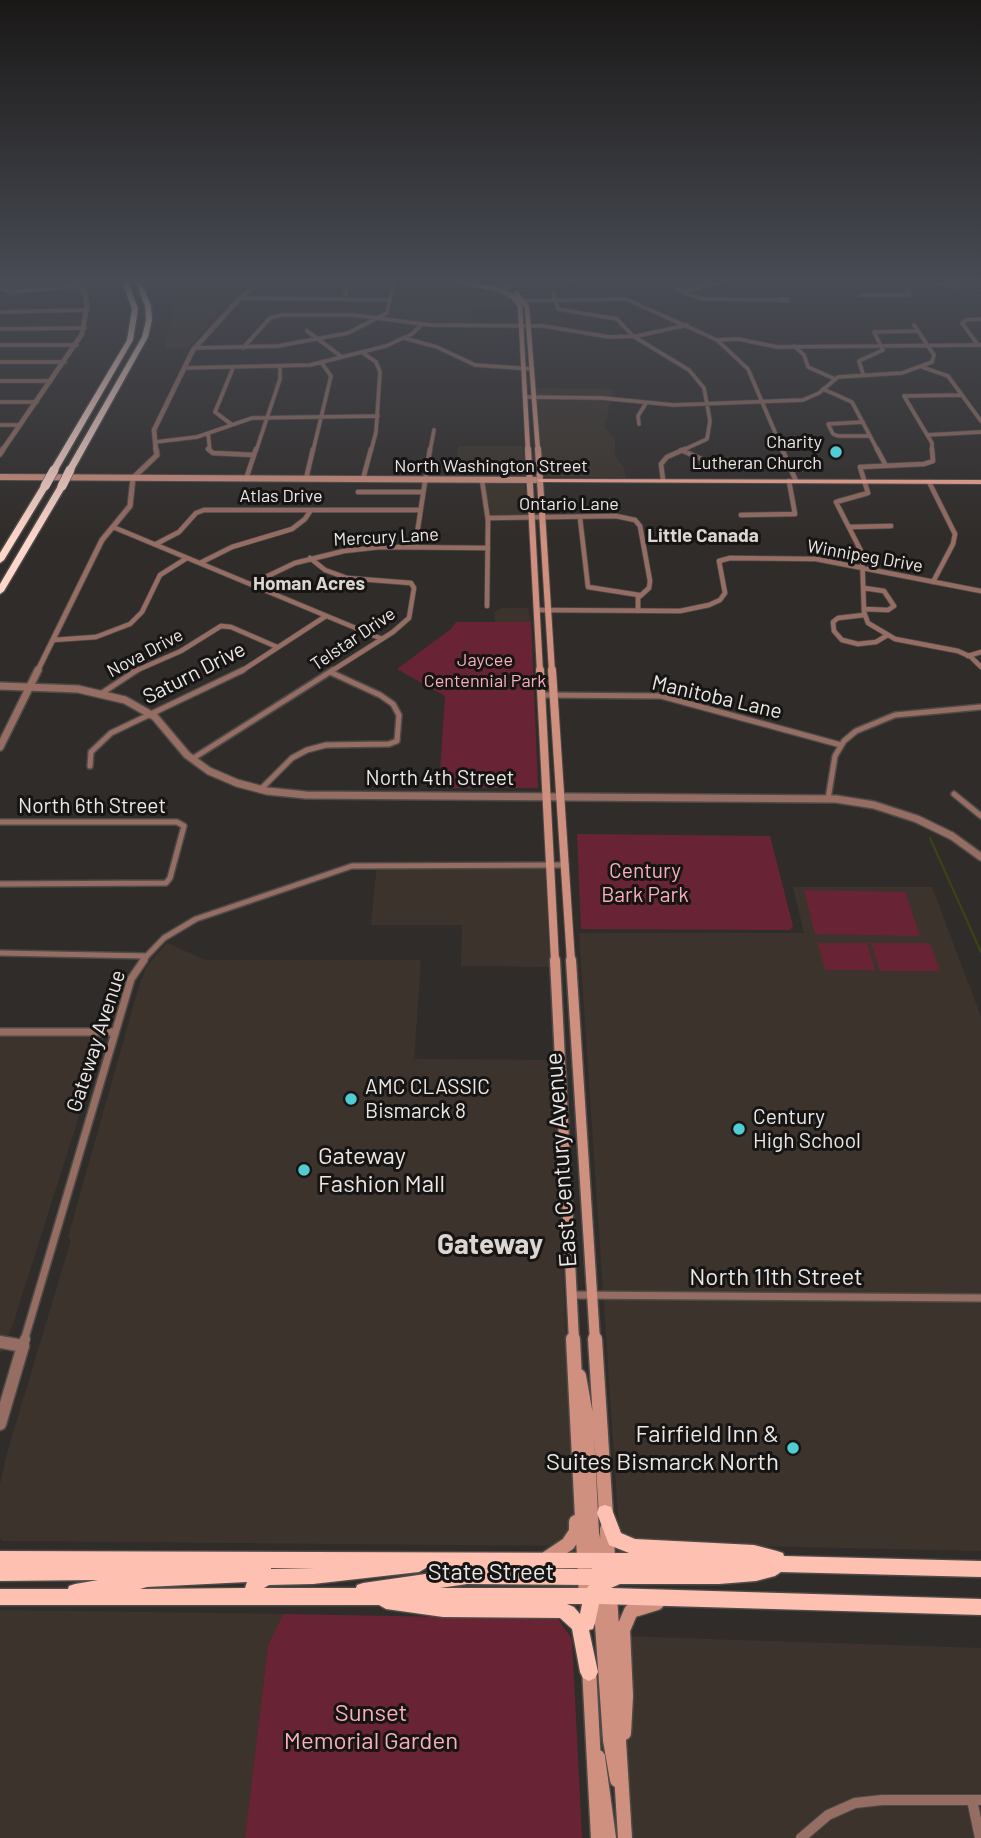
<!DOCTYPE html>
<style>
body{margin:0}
canvas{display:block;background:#302c29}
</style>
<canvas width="981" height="1838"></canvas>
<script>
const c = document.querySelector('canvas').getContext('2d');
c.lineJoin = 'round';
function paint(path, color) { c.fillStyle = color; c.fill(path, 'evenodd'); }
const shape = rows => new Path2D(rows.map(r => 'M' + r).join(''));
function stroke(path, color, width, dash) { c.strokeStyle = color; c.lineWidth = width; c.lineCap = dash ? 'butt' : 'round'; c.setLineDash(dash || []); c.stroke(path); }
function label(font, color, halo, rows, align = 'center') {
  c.font = font + ' Barlow,sans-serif'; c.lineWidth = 6; c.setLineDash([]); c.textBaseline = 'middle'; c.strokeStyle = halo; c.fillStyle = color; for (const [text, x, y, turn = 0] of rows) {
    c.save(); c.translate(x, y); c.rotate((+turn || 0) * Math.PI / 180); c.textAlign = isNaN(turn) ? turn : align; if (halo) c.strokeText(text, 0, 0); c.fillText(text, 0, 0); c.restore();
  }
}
paint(shape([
 [160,281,253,281,225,304,188,348,165,348,172,312],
 [400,281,437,281,487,289,507,297,513,308,470,308,469,324,435,324,384,318,392,310,396,284],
 [535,388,614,389,604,427,615,438,615,456,624,467,626,478,543,477],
 [458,446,523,446,527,518,489,518,482,479,454,478],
 [502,608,528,608,531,622,495,622,494,612],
 [377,866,546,867,550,967,461,966,462,925,371,925],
 [793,887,932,887,981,1017,981,1551,620,1543,579,933,804,933],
 [167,943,205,960,421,960,414,1059,554,1060,575,1546,3,1541,0,1538,0,1485,7,1453,71,1240,68,1237,139,986,147,966],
 [0,1035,104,1037,13,1324,0,1355],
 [0,1610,283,1614,268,1645,245,1838,0,1838],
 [620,1636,981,1648,981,1838,632,1838]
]), '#3c342c');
paint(shape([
 [456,622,531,622,538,788,439,788,445,696,397,669,451,629],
 [577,834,770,836,793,926,790,930,581,929],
 [804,890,905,892,920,936,815,934],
 [818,943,867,943,875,970,825,970],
 [871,943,930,943,940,971,880,971],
 [283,1614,558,1619,572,1639,582,1838,245,1838,268,1645]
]), '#682435');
stroke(shape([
 [930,838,981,952]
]), '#3c4412', 2);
const minorFar4 = shape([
 [565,281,575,282],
 [662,281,689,295,704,299,778,300],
 [748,281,800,281],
 [922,281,956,286,981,281],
 [293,285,294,281],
 [0,288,11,292,78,286],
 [684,291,726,281],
 [553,292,558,309,617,319,633,336,689,370,704,388,710,421,707,439,681,451],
 [860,295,910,295,902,281],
 [240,298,390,300],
 [781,299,787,299,788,301,778,300,781,299],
 [344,300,348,281],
 [518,301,626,299,717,340,748,369,783,451],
 [0,312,88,310],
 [0,329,85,328],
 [307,331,342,357],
 [404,338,437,347,475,365,532,369],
 [717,340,738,339,777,347,981,345],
 [0,345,77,345],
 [978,345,962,323,966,320,981,319],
 [794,346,804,355,808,367,835,379],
 [194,348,278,346,348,333,387,313,394,281],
 [243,348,270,318,282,315,353,315,430,325,544,326,609,337,637,336,687,325],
 [363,353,376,362,380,372,376,432,371,451],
 [0,362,65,362],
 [922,367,948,376,981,421],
 [184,368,310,365,386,346,412,334,421,325],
 [863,374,859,361,883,350,874,332,918,331],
 [0,381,51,381],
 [823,389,852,402,878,451],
 [525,397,602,398,674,405,803,400,819,393,838,377,902,373,932,362,934,355,914,325],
 [0,402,37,402],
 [863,422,828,424,833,434,838,436,870,436],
 [231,424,215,412,233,368],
 [639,424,638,416,646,403],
 [0,425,20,425],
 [208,433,210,451],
 [927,435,981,432],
 [155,442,197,437,252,418,378,416],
 [256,451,280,379,280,368],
 [313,451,331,376,321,362],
 [430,451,434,430],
 [932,451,932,443,904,396,962,395]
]);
const minorFar3 = shape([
 [208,449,213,453,254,455],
 [782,449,796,481],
 [877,449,885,464],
 [932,449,933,461,924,464,860,467,868,493,836,502,862,553,864,612,868,623,895,639,958,651,971,657,981,667],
 [681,450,708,462],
 [246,479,256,449],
 [306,479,313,449],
 [363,479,371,449],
 [482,480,488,520,487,606],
 [663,480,661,464,667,457,685,449],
 [929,482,955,534,953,544,933,582],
 [358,492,421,492],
 [741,515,795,514,789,481],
 [488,518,616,516,635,520,640,526,650,581,649,588,638,598,638,611],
 [580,518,588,587,639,595],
 [113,527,382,639],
 [849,527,891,526],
 [156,544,179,532,196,513,204,510,419,510],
 [415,547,430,449],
 [310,558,325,570,347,578,411,583,414,588,409,618,393,632,330,672],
 [200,563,232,547,292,529,305,519,311,510],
 [251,584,295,563,344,551,380,547,488,548],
 [864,588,884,591,894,606,888,610,864,609],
 [537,610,680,611,709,605,720,600,725,593,719,561,730,558,816,559,981,591],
 [864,615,838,618,833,622,834,631,842,640,858,644,876,642,886,636],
 [53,640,96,637,130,624,142,612,160,575,187,558],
 [968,656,981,652],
 [133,672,181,651,221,626,231,627,277,647],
 [240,672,326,616]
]);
const minorFar2 = shape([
 [102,693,137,670],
 [541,695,661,696,841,745],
 [192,759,333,670],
 [90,766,91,752,111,733,243,670],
 [260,790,292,758,307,750,326,745,389,744,397,741,399,715,393,704,380,695,330,672],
 [954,794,981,816],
 [828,799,835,756,844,741,856,731,895,715,981,707],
 [0,822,177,822,184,826,170,878,166,883,0,884],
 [0,953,147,956],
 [142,961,164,938,196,919,352,866,566,865]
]);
const minorFar1 = shape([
 [0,1032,115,1032],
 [571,1295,981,1298],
 [24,1341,131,979,144,960]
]);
const minor = shape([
 [23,1346,25,1339],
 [972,1800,980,1838],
 [801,1838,828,1815,855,1803,882,1800,981,1800]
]);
const tertiaryFar3 = shape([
 [500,290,520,281],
 [2,451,82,334,87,305,85,293,74,281],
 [156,451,154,430,193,350,240,298,261,281]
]);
const tertiaryFar2 = shape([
 [0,454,3,449],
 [37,672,102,540,130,506,133,478,157,455,156,449]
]);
const tertiaryFar1 = shape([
 [0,686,78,689,125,700,155,717,187,755,209,771,237,783,267,791,306,795,836,799,874,805,917,819,952,836,981,857],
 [0,747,38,670]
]);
const tertiary = shape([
 [0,1342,23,1346,0,1424]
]);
const secondaryFar4 = shape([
 [455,281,500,290,513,297,520,306,528,451],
 [516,293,527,307,538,451]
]);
const secondaryFar3 = shape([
 [528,449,540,672],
 [538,449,552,672],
 [0,477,535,480]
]);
const secondaryFar2 = shape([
 [540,670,555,961],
 [552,670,571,961]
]);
const secondaryFar1 = shape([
 [555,960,574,1341],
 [571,960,595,1341]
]);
const secondary = shape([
 [573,1339,586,1598],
 [595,1339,606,1515],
 [579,1376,586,1415,592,1533,598,1564],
 [607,1529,608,1564],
 [547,1558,568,1544,576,1532,576,1522],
 [600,1595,610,1740,617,1780],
 [610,1595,625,1838],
 [589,1668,598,1838],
 [624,1733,626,1696,623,1630,631,1611,657,1603],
 [598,1757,609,1838]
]);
const primary = shape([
 [538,479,981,480,981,484,540,482,538,481,538,479]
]);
const trunk = shape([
 [605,1505,611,1507,621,1533,635,1539,754,1545,777,1551,783,1553,784,1556,981,1561,981,1577,781,1572,775,1576,756,1581,719,1584,620,1584,611,1588,981,1599,981,1615,599,1604,595,1623,593,1629,589,1630,598,1672,595,1678,589,1681,583,1678,580,1672,572,1629,560,1618,443,1617,386,1609,379,1605,0,1605,0,1589,68,1589,69,1586,75,1584,98,1580,0,1581,0,1551,629,1553,609,1545,597,1513,599,1507,605,1505],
 [271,1568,315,1568,271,1569,271,1568],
 [426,1568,467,1568,363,1583,357,1585,356,1588,264,1588,269,1585,313,1584,419,1572,426,1568],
 [476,1568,592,1568,591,1569,476,1568],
 [247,1582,245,1588,140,1589,147,1587,247,1582],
 [467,1584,589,1585,587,1588,440,1588,467,1584],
 [567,1604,582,1604,580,1614,574,1607,567,1604]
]);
const motorway = shape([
 [122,281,128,281,138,309,133,340,58,470,51,472,50,470,127,340,132,309,122,281],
 [135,281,141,281,151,306,152,320,148,337,74,470,67,472,66,470,142,337,146,320,145,306,135,281],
 [42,484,49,486,4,560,0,563,0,553,42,484],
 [59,484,66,486,4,591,0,594,0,584,59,484]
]);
stroke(minorFar4, '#4e4a47', 5);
stroke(minorFar3, '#4e4a47', 6);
stroke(minorFar2, '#4e4a47', 8);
stroke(minorFar1, '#4e4a47', 10);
stroke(minor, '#4e4a47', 12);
stroke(tertiaryFar3, '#4e4a47', 6);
stroke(tertiaryFar2, '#4e4a47', 7);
stroke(tertiaryFar1, '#4e4a47', 10);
stroke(tertiary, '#4e4a47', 15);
stroke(secondaryFar4, '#4e4a47', 6);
stroke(secondaryFar3, '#4e4a47', 8);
stroke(secondaryFar2, '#4e4a47', 10);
stroke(secondaryFar1, '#4e4a47', 13);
stroke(secondary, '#4e4a47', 17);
stroke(primary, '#4e4a47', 2);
stroke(trunk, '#4e4a47', 3);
stroke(motorway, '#4e4a47', 3);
stroke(minorFar4, '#956d62', 3.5);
stroke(minorFar3, '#956d62', 4.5);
stroke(minorFar2, '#956d62', 5);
stroke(minorFar1, '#956d62', 7);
stroke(minor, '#956d62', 10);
stroke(tertiaryFar3, '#956d62', 4.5);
stroke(tertiaryFar2, '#956d62', 5);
stroke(tertiaryFar1, '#956d62', 7);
stroke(tertiary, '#956d62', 12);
stroke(secondaryFar4, '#d0907f', 4.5);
stroke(secondaryFar3, '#d0907f', 6);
stroke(secondaryFar2, '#d0907f', 8);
stroke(secondaryFar1, '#d0907f', 10);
stroke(secondary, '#d0907f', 14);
paint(primary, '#fdab95');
paint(trunk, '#fec0b0');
paint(motorway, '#fed6ca');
const motorwayBridge = shape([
 [45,486,54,470],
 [62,486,70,470]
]);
stroke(motorwayBridge, '#4e4a47', 10, []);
stroke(motorwayBridge, '#fed6ca', 9);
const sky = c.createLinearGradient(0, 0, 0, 539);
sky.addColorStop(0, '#1a1817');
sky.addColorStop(0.52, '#484b54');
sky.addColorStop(1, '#484b5400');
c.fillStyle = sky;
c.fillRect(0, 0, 981, 539);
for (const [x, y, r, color] of [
 [836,452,7,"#51ccd3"],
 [351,1099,7,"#51ccd3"],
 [739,1129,7,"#51ccd3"],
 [304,1170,7,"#51ccd3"],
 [793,1448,7,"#51ccd3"]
]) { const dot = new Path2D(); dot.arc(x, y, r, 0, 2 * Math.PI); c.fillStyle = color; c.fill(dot); stroke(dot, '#171514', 2.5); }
label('18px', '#ebe8e6', '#171514', [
 ["Charity",822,442],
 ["Lutheran Church",822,463]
], 'right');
label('18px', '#ebe8e6', '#171514', [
 ["North Washington Street",491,466],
 ["Atlas Drive",281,496],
 ["Ontario Lane",569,504],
 ["Mercury Lane",386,537,-3],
 ["Winnipeg Drive",865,556,10],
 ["Telstar Drive",353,639,-34],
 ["Nova Drive",145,653,-28]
]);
label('18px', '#fbafbc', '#171514', [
 ["Jaycee",485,660],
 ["Centennial Park",485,681]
]);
label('bold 19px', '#dbd6d1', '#171514', [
 ["Little Canada",703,536],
 ["Homan Acres",309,584]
]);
label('21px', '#ebe8e6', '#171514', [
 ["Saturn Drive",194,673,-27],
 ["Manitoba Lane",717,697,13],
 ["North 4th Street",440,778],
 ["North 6th Street",92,806],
 ["Gateway Avenue",96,1041,-72]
]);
label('21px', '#fbafbc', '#171514', [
 ["Century",645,871],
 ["Bark Park",645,895]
]);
label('21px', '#ebe8e6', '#171514', [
 ["AMC CLASSIC",365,1087],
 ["Bismarck 8",365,1111],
 ["Century",753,1117],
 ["High School",753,1141]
], 'left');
label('24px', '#ebe8e6', '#171514', [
 ["Gateway",318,1156],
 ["Fashion Mall",318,1184],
 ["Fairfield Inn &",779,1434,"right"],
 ["Suites Bismarck North",779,1462,"right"]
], 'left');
label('24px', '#ebe8e6', '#171514', [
 ["East Century Avenue",561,1160,-94],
 ["North 11th Street",776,1277],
 ["State Street",491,1572]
]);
label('24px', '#fbafbc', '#171514', [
 ["Sunset",371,1713],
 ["Memorial Garden",371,1741]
]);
label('bold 28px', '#dbd6d1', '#171514', [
 ["Gateway",490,1245]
]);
</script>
